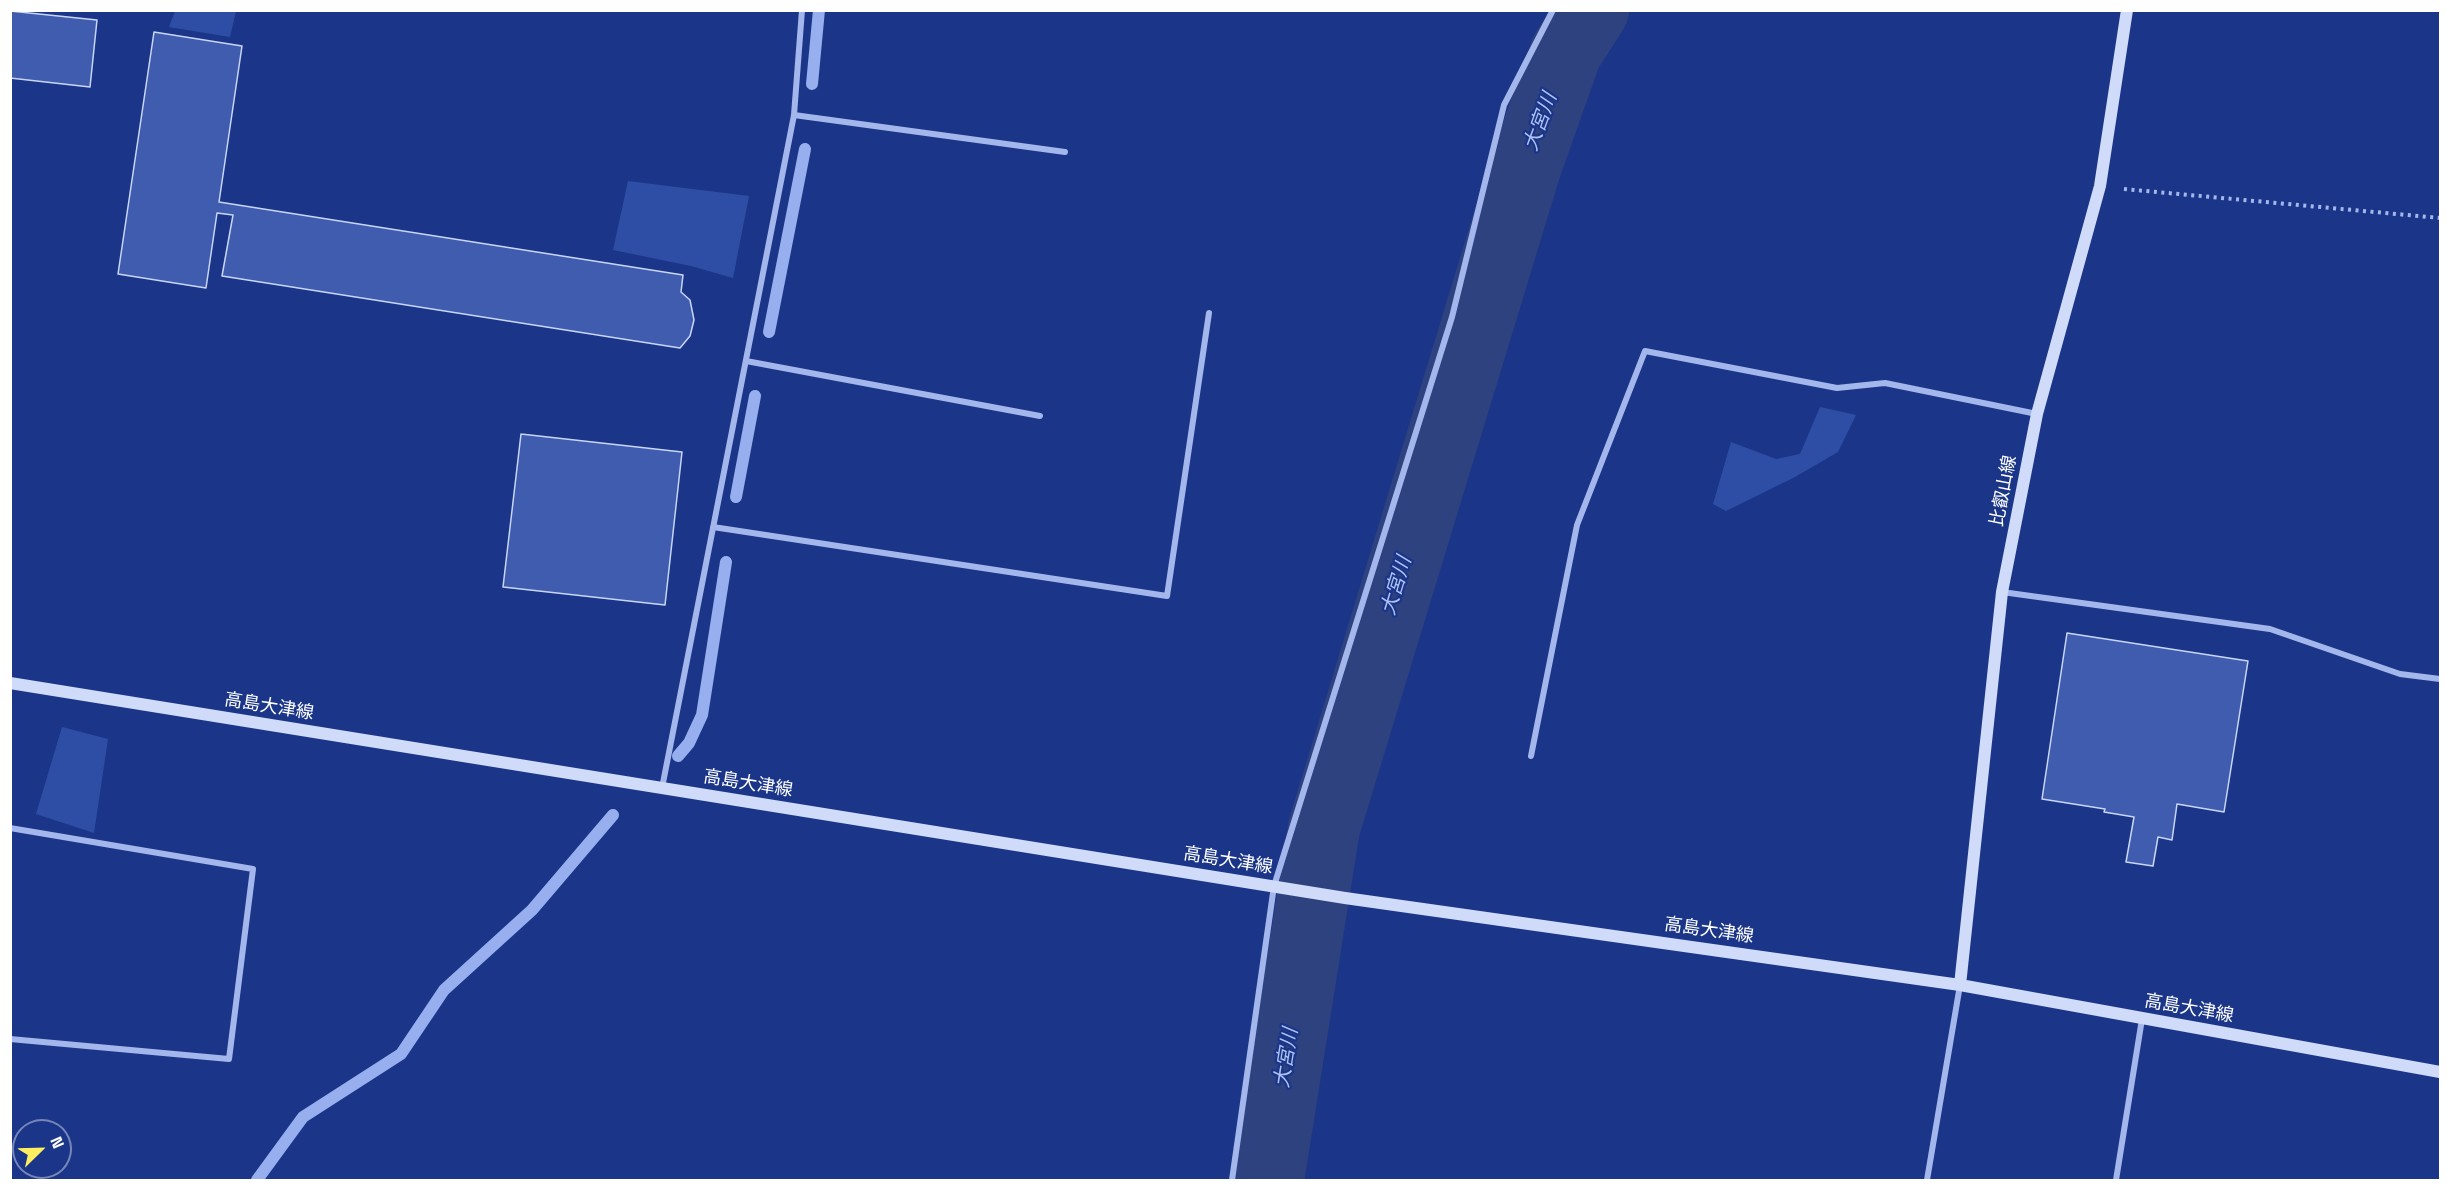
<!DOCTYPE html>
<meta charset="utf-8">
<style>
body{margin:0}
#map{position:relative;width:2451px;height:1191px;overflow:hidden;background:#1b3688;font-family:"Space Grotesk",sans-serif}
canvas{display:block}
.frame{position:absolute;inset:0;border:12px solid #fff;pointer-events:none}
.north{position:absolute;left:12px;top:1119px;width:60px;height:60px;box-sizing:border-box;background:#1b3688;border:2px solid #7686b8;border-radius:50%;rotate:67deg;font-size:16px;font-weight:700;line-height:24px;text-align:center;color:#fff}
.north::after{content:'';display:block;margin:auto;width:21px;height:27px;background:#fded60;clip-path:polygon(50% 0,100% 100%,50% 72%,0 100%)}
</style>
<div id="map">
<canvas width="2451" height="1191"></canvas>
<div class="frame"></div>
<div class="north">N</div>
</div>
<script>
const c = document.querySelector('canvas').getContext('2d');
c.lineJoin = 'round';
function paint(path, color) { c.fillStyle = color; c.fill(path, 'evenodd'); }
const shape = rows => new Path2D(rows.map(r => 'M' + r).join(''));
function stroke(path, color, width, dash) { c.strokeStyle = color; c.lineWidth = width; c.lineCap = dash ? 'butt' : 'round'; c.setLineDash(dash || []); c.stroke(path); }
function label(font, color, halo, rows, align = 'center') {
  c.font = font + ' "Space Grotesk","Noto Sans JP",sans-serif'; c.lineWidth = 4.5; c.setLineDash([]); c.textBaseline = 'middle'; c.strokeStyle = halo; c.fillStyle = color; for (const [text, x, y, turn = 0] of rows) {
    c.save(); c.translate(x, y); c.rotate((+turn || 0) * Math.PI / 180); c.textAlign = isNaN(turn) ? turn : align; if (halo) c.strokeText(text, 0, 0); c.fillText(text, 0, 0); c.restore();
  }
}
paint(shape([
 [175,11,175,10,236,11,230,37,169,27],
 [628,181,749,196,733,278,691,266,613,250],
 [1820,407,1856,415,1838,452,1795,477,1726,511,1713,504,1731,442,1776,459,1800,454],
 [62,727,108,739,94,833,36,814]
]), '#2e4ea6');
stroke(shape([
 [812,84,819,10],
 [769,332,805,149],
 [736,497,755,396],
 [678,756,689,743,702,715,726,562],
 [257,1180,303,1117,401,1054,444,990,532,910,613,815]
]), '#97afee', 12);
stroke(shape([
 [1268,1180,1324,828,1525,168,1566,52,1593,10]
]), '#2e427f', 72);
const building = shape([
 [10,11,97,20,90,87,10,78,10,11],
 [154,32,242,46,219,202,683,275,681,292,690,300,694,320,690,336,680,348,222,276,233,215,217,213,206,288,118,274,154,32],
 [521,434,682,452,665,605,503,587,521,434],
 [2067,633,2248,661,2224,812,2177,804,2172,840,2158,837,2153,866,2126,862,2134,817,2104,812,2105,809,2042,799,2067,633]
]);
paint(building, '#3f5caf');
stroke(building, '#c9d6f9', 1.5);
stroke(shape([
 [2124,189,2440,218]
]), '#a4b7ec', 4, [3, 4.5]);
stroke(shape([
 [794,115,1065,152],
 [746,361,1040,416],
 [713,527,1167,596,1209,313],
 [2002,592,2270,629,2400,674,2440,679],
 [1531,756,1577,525,1645,351,1837,388,1885,383,2037,414],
 [662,788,794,115,802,10],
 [10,828,253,869,229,1059,10,1039],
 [1232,1180,1274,886,1452,317,1504,105,1553,10],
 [1927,1180,1960,985],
 [2116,1180,2142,1019]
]), '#a4b7ec', 6);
stroke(shape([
 [10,683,1345,898,1960,985,2440,1072],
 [1960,985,2002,592,2037,414,2100,186,2127,10]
]), '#d0daf9', 12);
label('18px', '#fff', '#1b3688', [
 ["比叡山線",2004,491,-79],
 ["高島大津線",269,707,9],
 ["高島大津線",748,784,9],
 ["高島大津線",1228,861,9],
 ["高島大津線",1709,931,8],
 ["高島大津線",2189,1009,10]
]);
label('italic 20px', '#afc2f3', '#1b3688', [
 ["大宮川",1541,122,-70],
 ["大宮川",1397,586,-73],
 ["大宮川",1287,1058,-81]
]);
</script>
